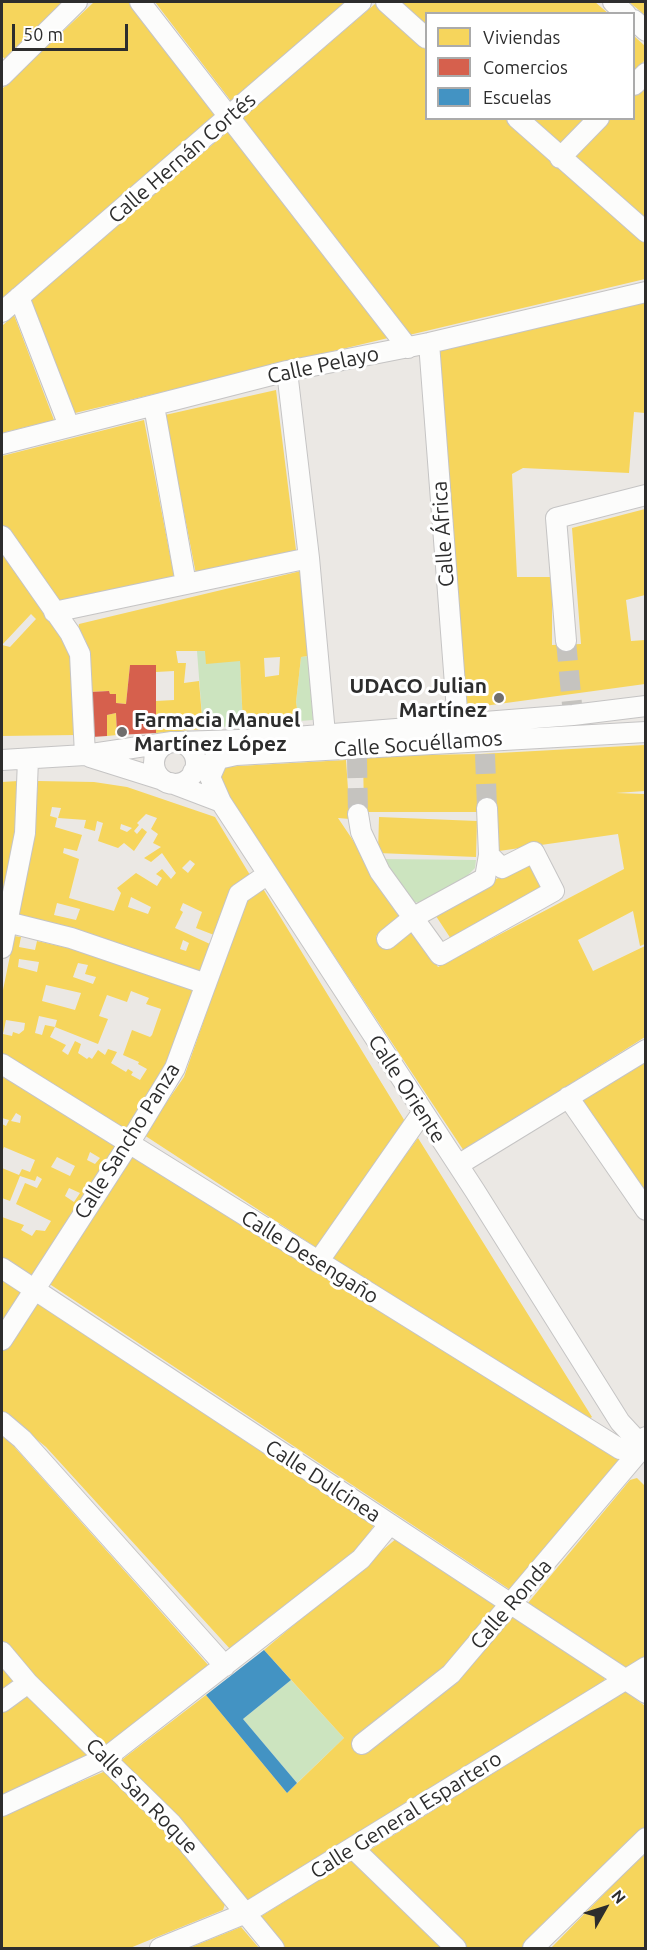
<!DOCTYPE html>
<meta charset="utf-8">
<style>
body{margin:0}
#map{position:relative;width:647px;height:1950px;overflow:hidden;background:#ebe8e4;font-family:Ubuntu,sans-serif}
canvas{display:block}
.frame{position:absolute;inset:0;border:3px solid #2d2d2d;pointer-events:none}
.legend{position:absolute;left:425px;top:12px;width:210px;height:108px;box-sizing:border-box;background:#fff;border:2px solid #ababab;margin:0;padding:8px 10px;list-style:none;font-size:18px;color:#2d2d2d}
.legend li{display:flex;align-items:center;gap:12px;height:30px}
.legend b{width:30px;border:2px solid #ababab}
.north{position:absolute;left:575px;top:1878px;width:60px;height:60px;-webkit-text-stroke:4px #fff;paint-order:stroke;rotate:51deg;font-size:16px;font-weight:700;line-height:24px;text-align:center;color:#2d2d2d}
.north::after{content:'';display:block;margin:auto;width:21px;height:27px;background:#2d2d2d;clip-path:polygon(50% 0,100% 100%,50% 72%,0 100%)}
.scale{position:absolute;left:12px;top:24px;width:116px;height:27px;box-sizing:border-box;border:3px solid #2d2d2d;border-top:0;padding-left:8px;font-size:18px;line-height:21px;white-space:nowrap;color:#2d2d2d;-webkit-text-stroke:4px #fff;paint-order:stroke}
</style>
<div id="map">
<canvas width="647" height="1950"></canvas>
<div class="frame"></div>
<ul class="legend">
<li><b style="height:16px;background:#f6d55c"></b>Viviendas</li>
<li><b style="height:16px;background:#d6604d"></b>Comercios</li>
<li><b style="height:16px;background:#4393c3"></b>Escuelas</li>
</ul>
<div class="north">N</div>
<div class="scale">50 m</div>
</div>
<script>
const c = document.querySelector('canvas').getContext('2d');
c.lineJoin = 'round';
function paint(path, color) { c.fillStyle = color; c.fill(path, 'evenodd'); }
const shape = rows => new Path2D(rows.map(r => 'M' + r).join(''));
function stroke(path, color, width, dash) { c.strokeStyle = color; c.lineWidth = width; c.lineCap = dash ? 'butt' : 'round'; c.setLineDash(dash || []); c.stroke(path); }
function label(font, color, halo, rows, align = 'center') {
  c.font = font + ' Ubuntu,sans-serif'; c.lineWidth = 6; c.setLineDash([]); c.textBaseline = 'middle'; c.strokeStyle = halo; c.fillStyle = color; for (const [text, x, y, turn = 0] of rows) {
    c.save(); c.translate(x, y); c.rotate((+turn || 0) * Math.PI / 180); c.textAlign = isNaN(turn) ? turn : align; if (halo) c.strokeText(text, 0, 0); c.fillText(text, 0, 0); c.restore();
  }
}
paint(shape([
 [197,651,205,651,240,661,243,725,203,729],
 [308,656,313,720,299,721,296,702,301,657],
 [382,859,476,860,475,868,463,880,427,905,415,902,405,893],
 [291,1680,344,1738,297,1783,243,1719]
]), '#cce4bf');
paint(shape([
 [2,2,65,2,7,61,2,56],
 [94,2,128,2,215,115,2,301,2,89],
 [155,2,345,2,231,101],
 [397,2,595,2,609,14,426,14,426,27],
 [629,2,645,2,645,15],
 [375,4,426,50,426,118,504,118,645,243,645,279,409,335,241,119],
 [634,36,645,46,645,60,634,72],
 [645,84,645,219,575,155,611,118,634,118,634,96],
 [531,118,585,118,559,144],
 [230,130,388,338,75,413,27,299],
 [645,299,645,413,634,412,629,473,523,468,512,474,517,577,552,577,552,645,581,644,572,528,645,509,645,595,626,600,631,641,645,640,645,684,462,709,437,349],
 [14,315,54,420,2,433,2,326],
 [276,390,296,550,196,574,165,415],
 [144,420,174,576,55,604,2,529,2,456],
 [2,553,73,655,76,735,2,736],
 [31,614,36,619,10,647,2,645],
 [301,571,308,656,301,657,296,702,299,721,243,725,240,661,206,664,205,651,176,651,178,663,186,663,184,683,199,681,203,729,156,733,156,701,174,700,174,671,156,672,156,665,130,665,126,704,116,703,116,694,110,694,109,691,90,692,86,641,78,630,79,624],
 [280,657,279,675,265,677,264,658],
 [116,713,117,735,107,736,107,715],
 [645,745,645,791,616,793,644,794,645,944,640,946,633,911,578,940,593,971,645,946,645,1037,464,1151,216,778,221,767,346,760,350,819,338,818,403,915,376,936,386,950,413,931,438,967,624,869,618,834,499,851,495,803,478,805,478,812,364,812,363,756,480,754],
 [18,781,16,827,2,903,2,782],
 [38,781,94,782,127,787,215,817,250,875,214,935,196,928,202,912,183,903,180,910,183,912,175,928,210,944,201,972,75,931,17,917,33,841],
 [52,807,61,808,58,818,86,820,84,828,95,831,97,821,103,823,98,841,118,848,124,843,134,851,147,832,142,828,137,834,134,831,139,825,137,823,146,814,157,818,151,829,158,834,153,843,161,847,144,858,151,862,162,853,176,873,171,879,162,869,156,874,162,878,157,886,136,873,117,888,121,893,114,911,69,898,79,859,63,853,64,848,77,851,82,835,55,827,57,818,50,816],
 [121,824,132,828,127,832,120,829],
 [190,860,195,864,188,873,182,868],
 [131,897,151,907,148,914,128,907],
 [57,903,80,909,76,920,54,915],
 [183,940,189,943,186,951,180,949],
 [379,817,477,821,476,857,378,853],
 [533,859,549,887,451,939,434,913],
 [262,887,406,1123,317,1248,144,1135,184,1077,247,897],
 [14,936,21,937,19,947,35,950,37,941,77,950,195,991,165,1073,128,1131,2,1054,2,995],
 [19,959,39,962,37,972,18,967],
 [78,963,88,965,85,974,96,977,93,984,73,977],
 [46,985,81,993,75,1010,42,1001],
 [131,991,149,998,146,1004,161,1009,152,1035,150,1037,132,1030,123,1055,139,1062,138,1064,147,1069,140,1080,131,1075,133,1072,128,1069,126,1072,111,1063,117,1052,108,1049,105,1055,98,1050,92,1059,89,1057,87,1059,78,1053,81,1044,75,1041,68,1055,62,1051,66,1045,50,1037,55,1027,45,1025,42,1035,35,1033,39,1016,57,1020,55,1027,98,1044,108,1019,99,1016,107,995,127,1002],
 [6,1020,25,1023,24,1030,19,1034,13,1032,12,1036,3,1034],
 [645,1058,645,1198,579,1100],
 [2,1077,19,1084,117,1147,32,1277,2,1258,2,1217,24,1225,21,1230,32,1236,36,1230,45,1231,51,1221,16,1204,25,1183,37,1188,42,1179,37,1176,35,1181,20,1176,10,1201,2,1198,2,1168,19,1175,22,1169,30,1172,35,1160,4,1147,2,1152,2,1124,6,1126,9,1120,2,1118],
 [16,1113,21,1116,20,1123,11,1121],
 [90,1152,100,1158,95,1164,87,1160],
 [57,1157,75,1166,70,1176,51,1167],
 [69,1188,80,1193,74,1202,65,1196],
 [418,1138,592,1417,586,1421,330,1258],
 [134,1152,619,1460,512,1591,48,1283],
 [2,1278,26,1294,2,1329],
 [37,1299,375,1524,355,1554,231,1650,46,1447,2,1411,2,1350],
 [2,1433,209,1666,105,1746,40,1685,2,1641],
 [637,1478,645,1486,645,1657,626,1669,528,1603,630,1480],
 [397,1538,604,1674,605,1684,247,1901,119,1762,206,1695,287,1793,344,1738,264,1650],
 [2,1666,16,1682,2,1695],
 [625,1691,645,1706,645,1827,525,1948,467,1948,368,1851],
 [28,1695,91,1756,2,1795,2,1711],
 [108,1770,174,1838,225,1904,223,1910,130,1948,2,1948,2,1815],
 [645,1852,645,1948,551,1948],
 [351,1860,441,1948,286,1948,260,1917],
 [241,1927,259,1948,189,1948]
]), '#f6d55c');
paint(shape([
 [130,665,156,665,156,733,117,735,116,713,107,715,107,736,92,737,90,692,109,691,110,694,116,694,116,703,126,704]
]), '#d6604d');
paint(shape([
 [264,1650,291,1680,243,1719,297,1783,287,1793,206,1695]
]), '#4393c3');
stroke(shape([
 [566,641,573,715],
 [485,754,487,808],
 [357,758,358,814]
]), '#c5c3bf', 20, [20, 10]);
const minor = shape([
 [140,2,408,348],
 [386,2,426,38],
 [613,2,626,14],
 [634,20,646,31],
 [2,76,77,2],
 [634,85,646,73],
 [517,118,646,232],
 [560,158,599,118],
 [19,297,69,426],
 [2,312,361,2],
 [429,343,458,724],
 [287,371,309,558,325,734],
 [154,406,186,584],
 [2,444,287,371,429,343,646,292],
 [2,536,70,633,80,654,85,755],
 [54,612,309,558],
 [566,641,556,518,646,495],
 [178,742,270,739,573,715,646,706],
 '154 763a21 21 0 1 1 42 0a21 21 0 1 1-42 0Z',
 [90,757,163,780],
 [218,759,210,777,221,802,475,1191,620,1422,646,1450],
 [2,760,85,755,172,742],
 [193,772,218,759,236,755,646,732],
 [171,783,221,802],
 [358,814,361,832,380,872,440,955,554,891,534,852,502,868,489,855],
 [7,922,71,938,206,984],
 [387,939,414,917,485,878,489,855,487,808],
 [2,948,25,833,28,760],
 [2,1064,620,1449,646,1437],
 [568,1097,646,1210],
 [458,1165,646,1050],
 [318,1262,422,1113],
 [2,1268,646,1693],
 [2,1340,130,1142,175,1068,239,894,268,874],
 [2,1422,22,1439,225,1666],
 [2,1652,28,1683,172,1824,274,1948],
 [2,1702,28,1683],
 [362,1744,451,1674,643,1447],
 [2,1806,107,1757,361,1559,390,1524],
 [353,1848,456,1948],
 [160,1948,246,1913,646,1667],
 [533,1948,646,1838]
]);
stroke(minor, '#c5c4c4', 22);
stroke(minor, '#fcfcfb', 20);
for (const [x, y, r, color] of [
 [499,698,6,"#706e6d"],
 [122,732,6,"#706e6d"]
]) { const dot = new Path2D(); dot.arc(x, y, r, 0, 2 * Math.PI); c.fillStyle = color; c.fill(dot); stroke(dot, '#fff', 2); }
label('21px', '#2d2d2d', '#fff', [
 ["Calle Hernán Cortés",182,158,-41],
 ["Calle Pelayo",323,365,-12],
 ["Calle África",443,534,-94],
 ["Calle Socuéllamos",418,744,-4],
 ["Calle Oriente",407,1089,57],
 ["Calle Sancho Panza",127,1141,-58],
 ["Calle Desengaño",310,1257,32],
 ["Calle Dulcinea",323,1481,33],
 ["Calle Ronda",511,1604,-49],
 ["Calle San Roque",142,1796,46],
 ["Calle General Espartero",406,1815,-32]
]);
label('bold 21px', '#2d2d2d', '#fff', [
 ["UDACO Julian",487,686],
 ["Martínez",487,710],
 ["Farmacia Manuel",134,720,"left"],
 ["Martínez López",134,744,"left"]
], 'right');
</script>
